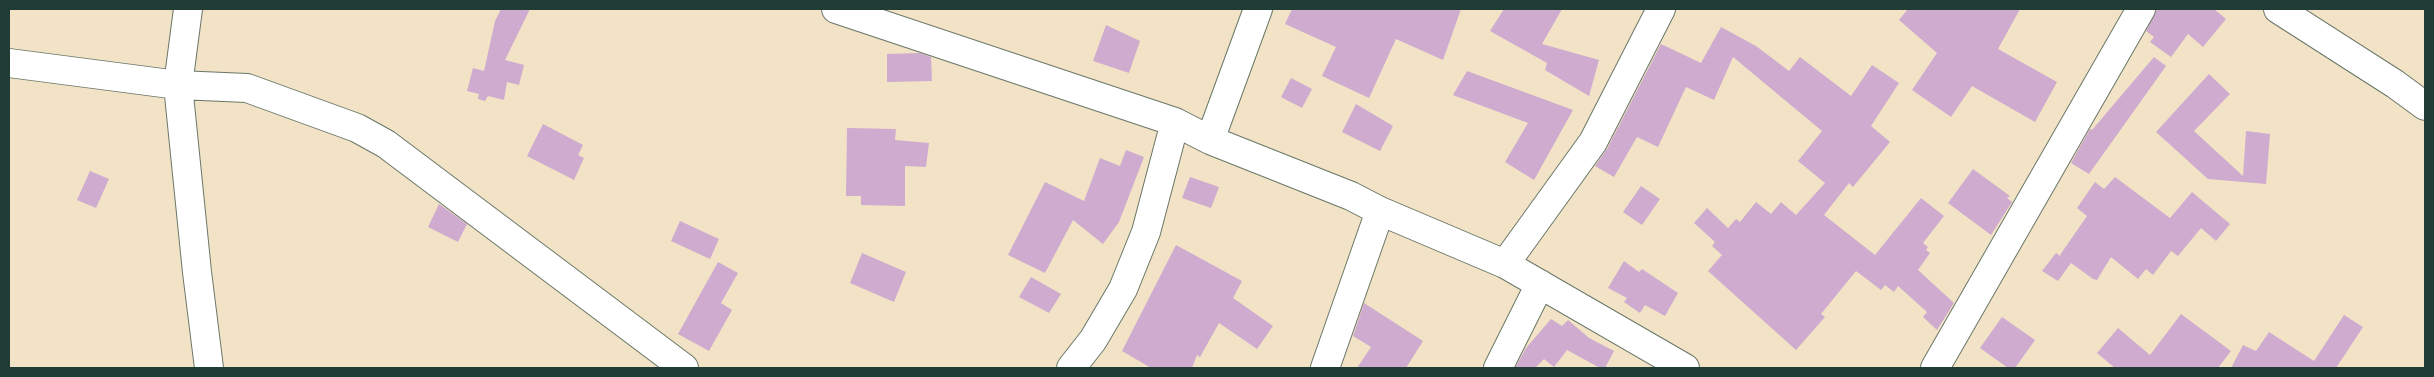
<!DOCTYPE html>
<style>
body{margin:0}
#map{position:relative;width:2434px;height:377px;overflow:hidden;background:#f2e3c7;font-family:"Balsamiq Sans",sans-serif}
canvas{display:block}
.frame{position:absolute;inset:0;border:10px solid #1f3d34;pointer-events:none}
</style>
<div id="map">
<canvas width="2434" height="377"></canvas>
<div class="frame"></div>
</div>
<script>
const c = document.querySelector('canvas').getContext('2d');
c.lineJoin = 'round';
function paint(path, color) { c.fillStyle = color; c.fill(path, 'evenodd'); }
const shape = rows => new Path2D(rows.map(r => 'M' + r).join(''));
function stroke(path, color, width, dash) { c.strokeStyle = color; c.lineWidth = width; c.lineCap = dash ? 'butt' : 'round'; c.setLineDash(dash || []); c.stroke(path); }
paint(shape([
 [501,9,530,9,505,60,524,65,519,85,507,82,504,100,488,96,485,101,478,99,479,94,467,91,473,68,484,71,495,21],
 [1292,9,1461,9,1443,60,1396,39,1369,98,1322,76,1336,47,1285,24],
 [1504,9,1562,9,1542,44,1599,60,1589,96,1545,70,1547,63,1490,31],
 [1908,9,2020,9,1998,49,2057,82,2035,122,1972,86,1951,117,1912,90,1937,53,1899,20],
 [2157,9,2214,9,2226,19,2203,47,2188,34,2171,57,2150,42,2154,37,2146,31],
 [1106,25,1140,41,1129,73,1093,61],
 [1721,27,1756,46,1789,71,1800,57,1851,96,1872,65,1899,83,1871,126,1890,142,1853,187,1849,183,1824,215,1875,255,1921,198,1944,216,1923,243,1928,247,1926,250,1930,253,1918,270,1954,303,1937,330,1923,317,1927,312,1898,286,1894,292,1885,285,1881,290,1856,271,1821,314,1825,317,1796,350,1708,271,1722,255,1712,246,1715,242,1694,223,1707,208,1728,228,1736,219,1740,222,1756,202,1771,214,1781,202,1796,215,1825,183,1798,161,1822,131,1733,57,1714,100,1686,87,1658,147,1637,137,1614,177,1595,166,1607,149,1661,44,1701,63],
 [920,53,931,57,932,81,887,82,887,54],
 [2154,57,2166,66,2089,174,2071,163,2090,129,2092,130],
 [1467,71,1573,110,1534,180,1505,162,1528,123,1453,95],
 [2209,74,2230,94,2194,131,2243,176,2246,131,2270,134,2266,184,2208,179,2156,132],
 [1291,78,1312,89,1302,108,1281,97],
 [1356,104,1393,126,1380,151,1342,132],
 [543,124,583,145,578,155,584,158,574,180,527,156],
 [847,128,896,129,895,140,929,143,926,167,905,166,905,206,861,205,861,196,846,196],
 [1126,150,1144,157,1119,222,1103,244,1073,220,1045,273,1008,255,1045,182,1084,201,1100,158,1120,166],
 [1973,169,2010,196,2007,198,2012,202,1991,235,1948,203],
 [90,171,109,179,96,208,77,200],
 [1190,177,1219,187,1211,208,1182,198],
 [2115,177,2170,218,2192,192,2230,224,2216,241,2201,228,2178,256,2171,251,2153,275,2146,269,2138,279,2111,257,2097,280,2093,279,2071,263,2058,281,2042,271,2056,253,2063,258,2060,255,2087,216,2077,208,2095,182,2104,189],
 [1641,186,1660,199,1642,225,1623,212],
 [439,204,467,224,458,242,428,227],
 [680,221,719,239,710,259,671,241],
 [1176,245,1242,281,1233,298,1273,326,1257,349,1219,323,1200,357,1197,355,1192,368,1151,368,1122,351],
 [862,253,906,272,894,302,850,283],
 [1624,261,1639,272,1642,269,1678,293,1665,316,1645,305,1640,313,1624,302,1627,298,1608,288],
 [718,262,738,273,721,303,732,310,709,351,678,334],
 [1031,277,1061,294,1049,313,1019,297],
 [1364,303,1423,341,1406,368,1357,368,1371,347,1353,336],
 [2181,314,2231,351,2218,368,2115,368,2097,353,2118,328,2150,355],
 [2344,315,2363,327,2336,368,2231,368,2243,345,2256,351,2269,332,2314,361],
 [2002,317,2035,340,2015,368,2008,368,1980,348],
 [1551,319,1562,326,1568,320,1589,338,1614,351,1605,368,1600,368,1567,350,1554,367,1544,359,1535,368,1515,368,1526,348]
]), '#ceabcf');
const minor = shape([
 [188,9,178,85,197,272,209,368],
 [836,9,1175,122,1210,140,1351,196,1380,211,1505,264,1685,368],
 [2278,9,2395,84,2425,106],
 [9,63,178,85,247,88,357,128,386,144,684,368],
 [1210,140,1258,9],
 [1505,264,1593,142,1661,9],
 [1071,368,1093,340,1123,289,1146,232,1175,122],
 [1325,368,1380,211],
 [1498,368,1540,284],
 [1935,368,2141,9]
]);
stroke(minor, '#697767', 30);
stroke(minor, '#fff', 28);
</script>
